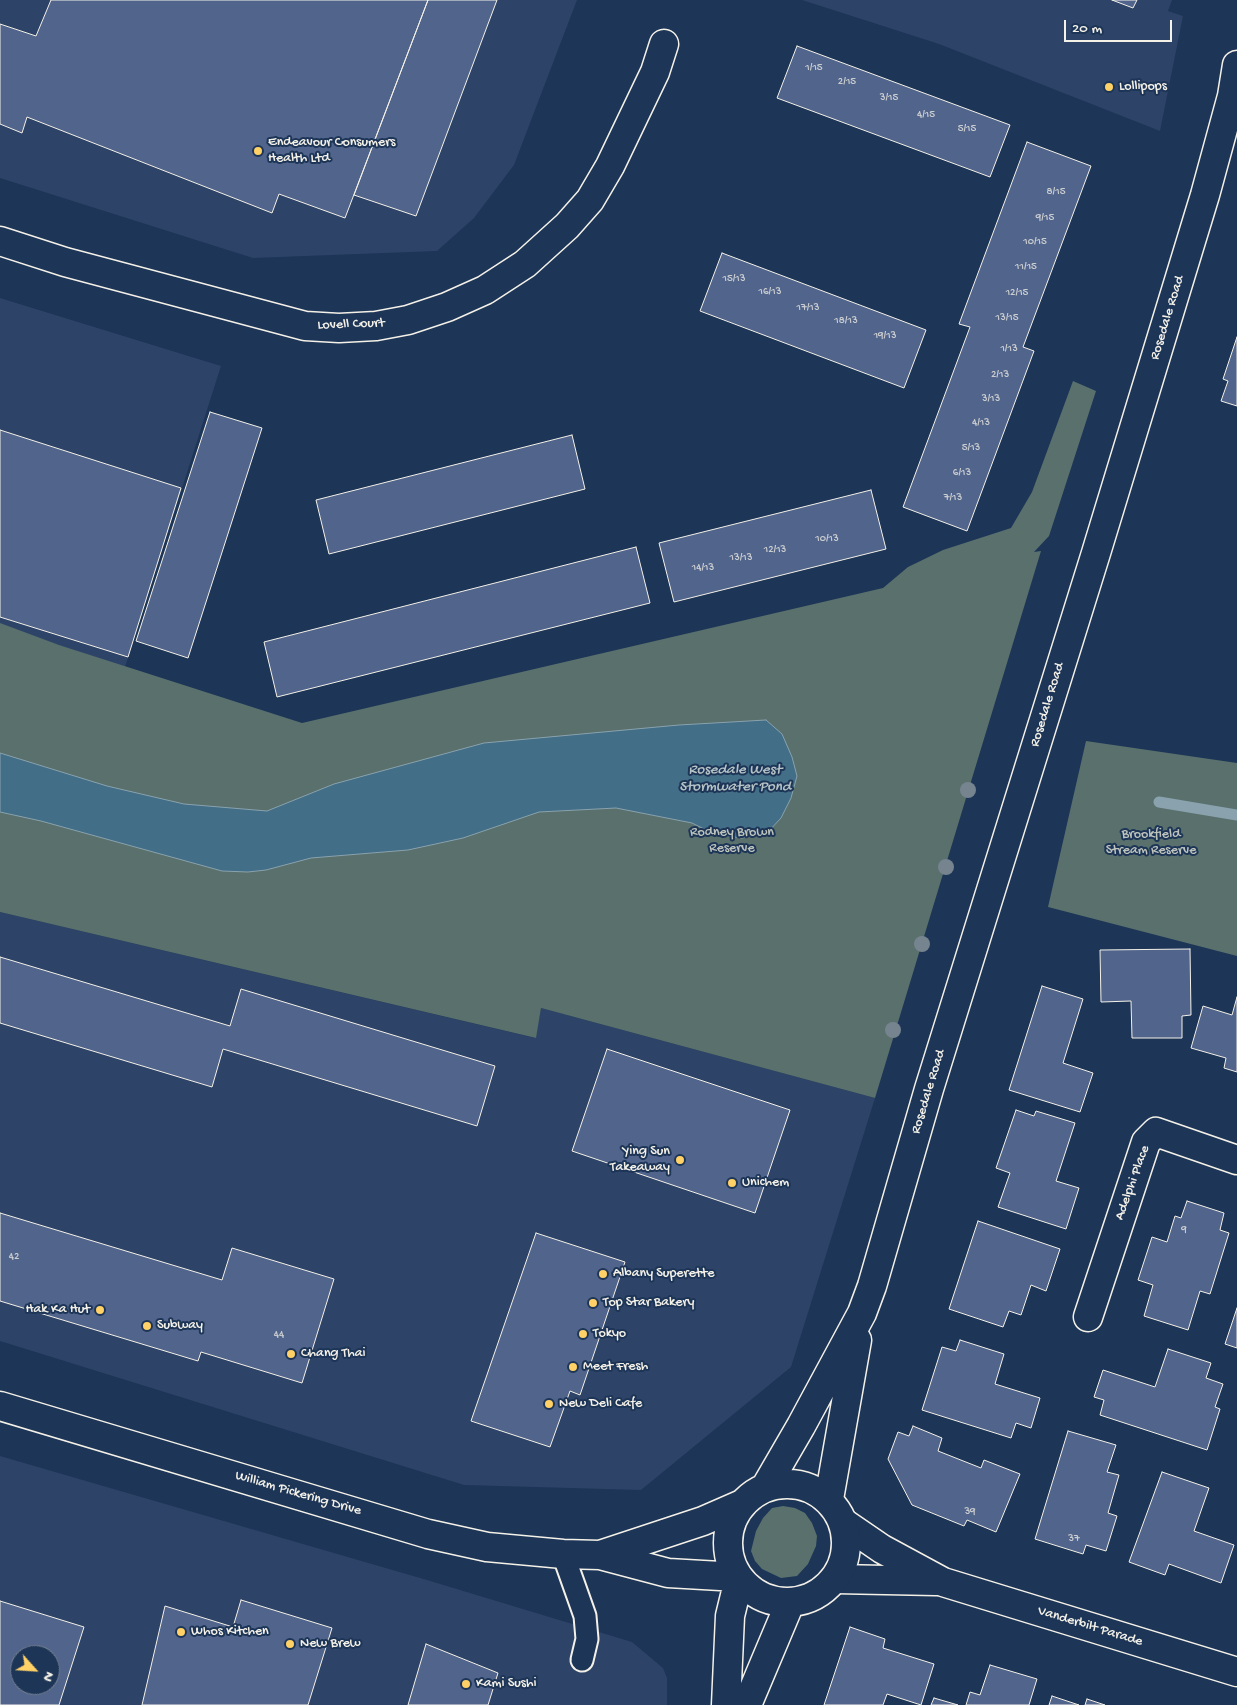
<!DOCTYPE html>
<style>
body{margin:0}
#map{position:relative;width:1237px;height:1705px;overflow:hidden;background:#1d3557;font-family:"Gochi Hand",sans-serif}
canvas{display:block}
.north{position:absolute;left:10px;top:1645px;width:50px;height:50px;box-sizing:border-box;background:#1d3557;border:1px solid #738091;border-radius:50%;rotate:116deg;font-size:14px;font-weight:700;line-height:20px;text-align:center;color:#f4f1e8}
.north::after{content:'';display:block;margin:auto;width:18px;height:22px;background:#ffd166;clip-path:polygon(50% 0,100% 100%,50% 72%,0 100%)}
.scale{position:absolute;left:1064px;top:20px;width:108px;height:22px;box-sizing:border-box;border:2px solid #f4f1e8;border-top:0;padding-left:6px;font-size:15px;line-height:18px;white-space:nowrap;color:#f4f1e8;-webkit-text-stroke:4px #1d3557;paint-order:stroke}
</style>
<div id="map">
<canvas width="1237" height="1705"></canvas>
<div class="north">N</div>
<div class="scale">20 m</div>
</div>
<script>
const c = document.querySelector('canvas').getContext('2d');
c.lineJoin = 'round';
function paint(path, color) { c.fillStyle = color; c.fill(path, 'evenodd'); }
const shape = rows => new Path2D(rows.map(r => 'M' + r).join(''));
function stroke(path, color, width, dash) { c.strokeStyle = color; c.lineWidth = width; c.lineCap = dash ? 'butt' : 'round'; c.setLineDash(dash || []); c.stroke(path); }
function label(font, color, halo, rows, align = 'center') {
  c.font = font + ' "Gochi Hand",sans-serif'; c.lineWidth = 4; c.setLineDash([]); c.textBaseline = 'middle'; c.strokeStyle = halo; c.fillStyle = color; for (const [text, x, y, turn = 0] of rows) {
    c.save(); c.translate(x, y); c.rotate((+turn || 0) * Math.PI / 180); c.textAlign = isNaN(turn) ? turn : align; if (halo) c.strokeText(text, 0, 0); c.fillText(text, 0, 0); c.restore();
  }
}
paint(shape([
 [0,0,577,0,514,165,474,218,437,251,253,258,0,178],
 [802,0,1172,0,1168,11,1183,16,1160,131,939,44],
 [0,298,221,366,125,667,0,626],
 [0,912,535,1038,541,1008,875,1098,791,1367,641,1490,464,1485,0,1341],
 [0,1456,427,1580,632,1642,663,1668,667,1678,667,1705,0,1705],
 [20,1655,50,1655,50,1685,20,1685]
]), '#2d4367');
paint(shape([
 [1073,381,1096,391,1049,536,1034,552,1041,551,875,1098,541,1008,536,1038,0,912,0,623,59,645,302,723,883,588,908,567,943,550,1011,528,1032,492],
 [1086,741,1237,763,1237,956,1048,907],
 [783,1506,795,1508,805,1513,812,1523,817,1536,816,1546,808,1564,797,1576,781,1578,762,1569,755,1561,751,1551,756,1531,763,1518,772,1508]
]), '#59706c');
const water = shape([
 [766,720,782,734,792,757,797,776,791,798,781,818,767,833,742,838,714,834,692,823,616,808,539,812,463,838,408,850,311,858,266,870,248,872,222,871,41,821,0,812,0,753,107,786,184,804,267,811,334,784,484,743,679,725,766,720]
]);
paint(water, '#426e87');
stroke(water, '#89a2ae', 1);
stroke(shape([
 [1159,802,1237,815]
]), '#89a2ae', 11);
const building = shape([
 [51,0,428,0,345,218,279,194,272,213,27,117,22,133,0,124,0,24,36,36,51,0],
 [428,0,497,0,416,216,354,195,428,0],
 [1112,0,1137,0,1133,8,1112,0],
 [797,46,1010,125,990,177,777,98,797,46],
 [1027,142,1091,166,1023,347,1034,351,967,531,903,507,970,327,959,324,1027,142],
 [722,253,926,330,904,388,700,311,722,253],
 [1237,337,1237,406,1221,401,1228,381,1223,379,1237,337],
 [210,412,262,428,188,658,136,641,210,412],
 [0,430,181,488,128,657,0,617,0,430],
 [572,435,585,489,329,554,316,500,572,435],
 [871,490,886,549,674,602,659,543,871,490],
 [636,547,650,603,277,697,264,642,636,547],
 [1190,949,1191,1015,1182,1016,1182,1038,1132,1038,1131,1001,1101,1002,1100,950,1190,949],
 [0,957,230,1026,241,989,495,1066,477,1126,223,1049,212,1087,0,1023,0,957],
 [1042,986,1083,999,1063,1063,1093,1073,1080,1112,1009,1090,1042,986],
 [1237,997,1237,1072,1224,1068,1226,1058,1191,1048,1203,1006,1232,1015,1237,997],
 [607,1049,790,1110,755,1213,572,1151,607,1049],
 [1016,1110,1034,1116,1036,1111,1075,1123,1056,1181,1079,1188,1066,1229,998,1207,1010,1173,996,1168,1016,1110],
 [1187,1201,1224,1213,1220,1230,1229,1233,1210,1294,1200,1291,1188,1330,1144,1316,1153,1285,1138,1280,1152,1237,1167,1242,1175,1216,1181,1218,1187,1201],
 [0,1213,222,1280,232,1248,334,1279,302,1383,201,1352,198,1361,0,1301,0,1213],
 [978,1221,1060,1249,1046,1291,1031,1285,1021,1315,1009,1311,1003,1327,949,1309,978,1221],
 [536,1233,625,1262,580,1395,570,1391,550,1447,471,1421,536,1233],
 [1237,1308,1237,1348,1225,1344,1237,1308],
 [960,1340,1004,1354,995,1384,1040,1398,1031,1428,1016,1423,1011,1438,922,1410,942,1347,956,1351,960,1340],
 [1168,1349,1211,1363,1206,1378,1223,1384,1215,1407,1220,1409,1207,1450,1100,1415,1104,1400,1094,1397,1103,1370,1155,1387,1168,1349],
 [913,1426,942,1438,938,1451,981,1468,984,1460,1020,1474,996,1532,967,1520,964,1526,912,1505,888,1459,898,1432,909,1436,913,1426],
 [1068,1431,1116,1445,1107,1472,1119,1475,1108,1513,1117,1516,1106,1551,1086,1545,1083,1554,1035,1539,1068,1431],
 [1162,1472,1209,1488,1194,1531,1234,1545,1221,1583,1169,1564,1165,1575,1129,1562,1162,1472],
 [241,1600,332,1628,308,1705,142,1705,165,1606,233,1627,241,1600],
 [0,1601,84,1627,59,1705,0,1705,0,1601],
 [20,1655,50,1655,50,1685,20,1685,20,1655],
 [850,1627,885,1639,883,1648,934,1664,921,1705,887,1694,883,1705,824,1705,850,1627],
 [426,1644,498,1673,488,1705,408,1705,426,1644],
 [990,1665,1037,1679,1029,1705,966,1705,970,1692,980,1695,990,1665],
 [1052,1696,1079,1705,1049,1705,1052,1696],
 [934,1698,958,1705,931,1705,934,1698],
 [1087,1699,1105,1705,1085,1705,1087,1699]
]);
paint(building, '#51648b');
stroke(building, '#f4f1e8', 1);
const service = shape([
 [563,1554,585,1616,587,1639,582,1660]
]);
const minor = shape([
 [0,241,65,262,305,326,339,328,376,326,408,320,447,307,485,290,525,264,567,226,590,200,610,166,655,72,664,44],
 [1088,1317,1146,1142,1156,1132,1237,1160],
 [844,1523,882,1549,943,1582,1237,1672],
 [835,1579,936,1581]
]);
const secondary = shape([
 [0,1406,428,1534,487,1547,563,1554,600,1555,668,1573,738,1577],
 '728 1543a59 59 0 1 1 118 0a59 59 0 1 1-118 0Z',
 [765,1488,801,1426,862,1313,872,1286,929,1089,1096,553,1205,195,1232,96,1237,65],
 [829,1499,857,1340],
 [600,1555,703,1521,742,1504],
 [726,1705,730,1616,739,1579],
 [747,1705,790,1603]
]);
stroke(service, '#f4f1e8', 25);
stroke(minor, '#f4f1e8', 31);
stroke(secondary, '#f4f1e8', 31);
stroke(service, '#1d3557', 21);
stroke(minor, '#1d3557', 28);
stroke(secondary, '#1d3557', 28);
c.fillStyle = '#76848f';
for (const [x, y] of [
 [968,790],
 [946,867],
 [922,944],
 [893,1030]
]) { c.beginPath(); c.arc(x, y, 8, 0, 2 * Math.PI); c.fill(); }
for (const [x, y, r, color] of [
 [1109,87,5,"#ffd166"],
 [258,151,5,"#ffd166"],
 [680,1160,5,"#ffd166"],
 [732,1183,5,"#ffd166"],
 [603,1274,5,"#ffd166"],
 [593,1303,5,"#ffd166"],
 [100,1310,5,"#ffd166"],
 [147,1326,5,"#ffd166"],
 [583,1334,5,"#ffd166"],
 [291,1354,5,"#ffd166"],
 [573,1367,5,"#ffd166"],
 [549,1404,5,"#ffd166"],
 [181,1632,5,"#ffd166"],
 [290,1644,5,"#ffd166"],
 [466,1684,5,"#ffd166"]
]) { const dot = new Path2D(); dot.arc(x, y, r, 0, 2 * Math.PI); c.fillStyle = color; c.fill(dot); stroke(dot, '#1d3557', 2); }
label('11px', '#cbced1', null, [
 ["1/15",814,68],
 ["2/15",847,82],
 ["3/15",889,98],
 ["4/15",926,115],
 ["5/15",967,129],
 ["8/15",1056,192],
 ["9/15",1045,218],
 ["10/15",1035,242],
 ["11/15",1026,267],
 ["15/13",734,279],
 ["16/13",770,292],
 ["12/15",1017,293],
 ["17/13",808,308],
 ["13/15",1007,318],
 ["18/13",846,321],
 ["19/13",885,336],
 ["1/13",1009,349],
 ["2/13",1000,375],
 ["3/13",991,399],
 ["4/13",981,423],
 ["5/13",971,448],
 ["6/13",962,473],
 ["7/13",953,498],
 ["10/13",827,539],
 ["12/13",775,550],
 ["13/13",741,558],
 ["14/13",703,568],
 ["9",1184,1230],
 ["42",14,1257],
 ["44",279,1335],
 ["39",970,1512],
 ["37",1074,1539]
]);
label('14px', '#f4f1e8', '#1d3557', [
 ["Lollipops",1119,87],
 ["Endeavour Consumers",268,143],
 ["Health Ltd",268,159],
 ["Ying Sun",670,1152,"right"],
 ["Takeaway",670,1168,"right"],
 ["Unichem",742,1183],
 ["Albany Superette",613,1274],
 ["Top Star Bakery",603,1303],
 ["Hak Ka Hut",90,1310,"right"],
 ["Subway",157,1326],
 ["Tokyo",593,1334],
 ["Chang Thai",301,1354],
 ["Meet Fresh",583,1367],
 ["New Deli Cafe",559,1404],
 ["Whos Kitchen",191,1632],
 ["New Brew",300,1644],
 ["Kami Sushi",476,1684]
], 'left');
label('14px', '#f4f1e8', '#1d3557', [
 ["Rosedale Road",1168,318,-73],
 ["Lovell Court",351,325,-2],
 ["Rosedale Road",1048,705,-73],
 ["Rosedale Road",929,1092,-73],
 ["Adelphi Place",1133,1183,-70],
 ["William Pickering Drive",298,1494,16],
 ["Vanderbilt Parade",1090,1627,17]
]);
label('14px', '#bec4bd', '#1d3557', [
 ["Rodney Brown",732,833],
 ["Reserve",732,849],
 ["Brookfield",1151,835],
 ["Stream Reserve",1151,851]
]);
label('italic 15px', '#b6c3c6', '#1d3557', [
 ["Rosedale West",735,771],
 ["Stormwater Pond",735,788]
]);
</script>
